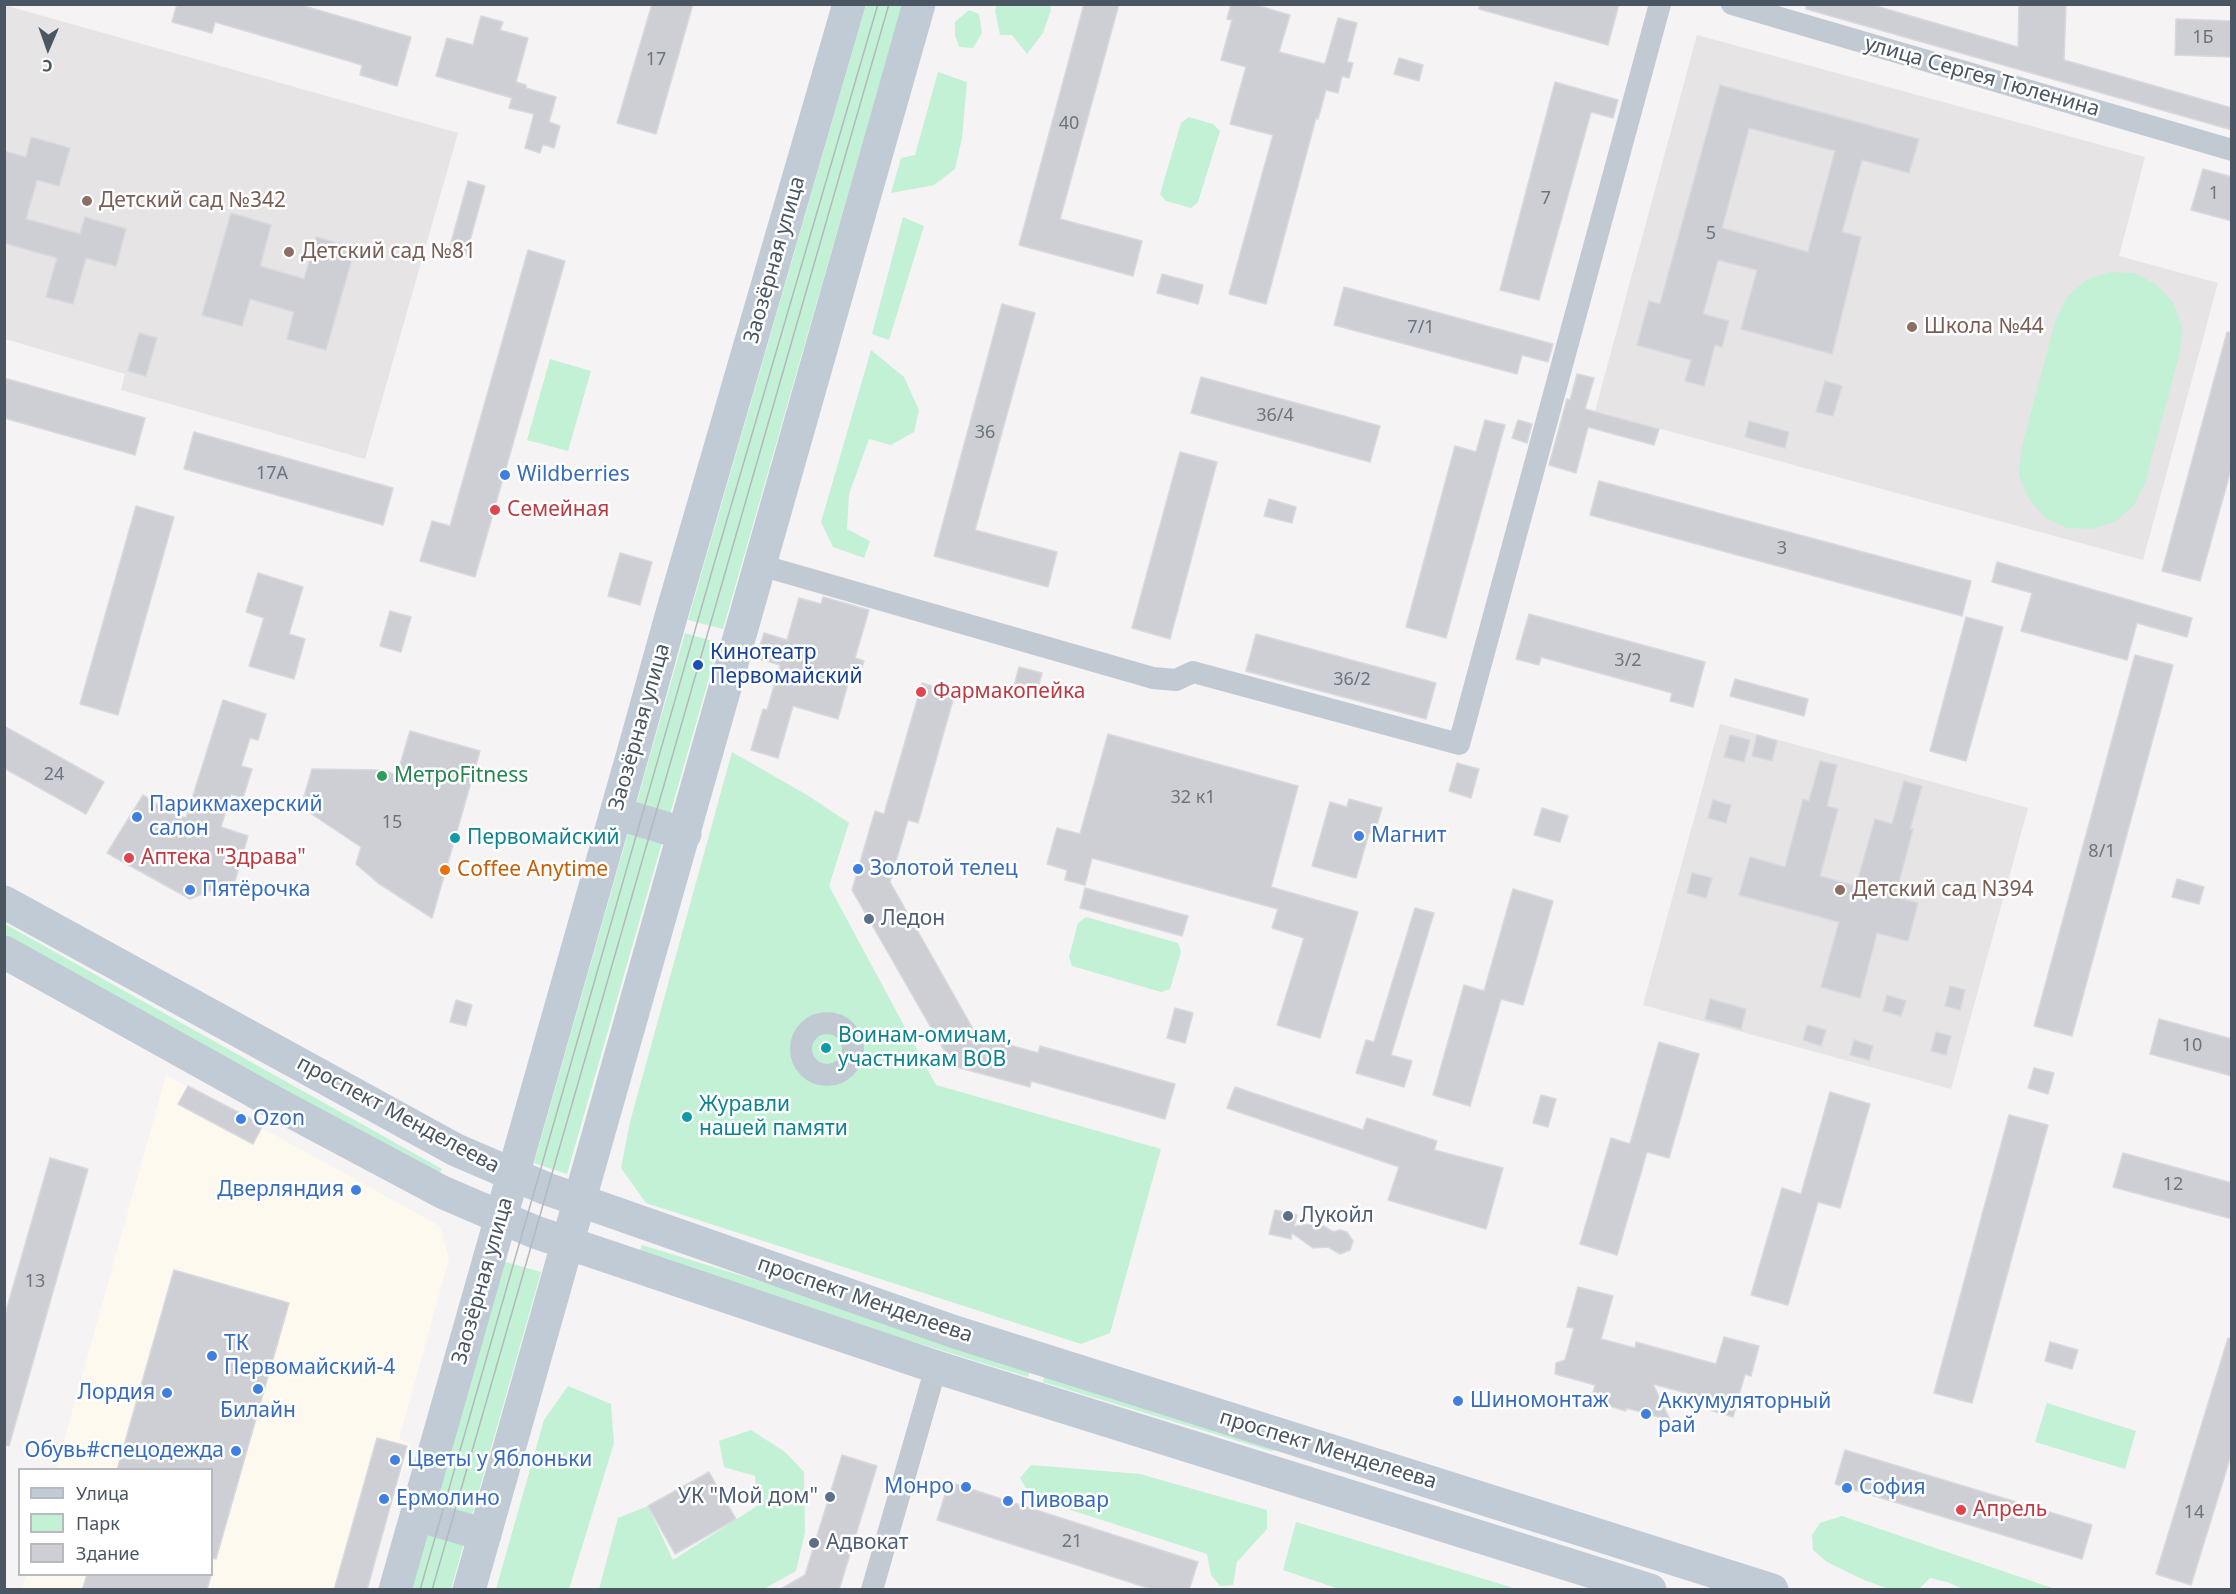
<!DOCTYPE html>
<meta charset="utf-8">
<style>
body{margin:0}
#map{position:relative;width:2236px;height:1594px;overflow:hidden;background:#f5f3f3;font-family:"Noto Sans",sans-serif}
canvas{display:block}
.frame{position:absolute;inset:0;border:6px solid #4a5661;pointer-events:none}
.legend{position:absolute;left:18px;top:1468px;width:195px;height:108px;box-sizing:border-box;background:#fff;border:2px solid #b7bbc0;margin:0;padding:8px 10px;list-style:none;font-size:18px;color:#4a5661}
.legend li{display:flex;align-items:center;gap:12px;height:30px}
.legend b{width:30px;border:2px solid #b7bbc0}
.north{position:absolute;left:18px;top:18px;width:60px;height:60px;-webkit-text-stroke:4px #fff;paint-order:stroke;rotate:182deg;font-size:16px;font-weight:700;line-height:24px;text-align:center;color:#4a5661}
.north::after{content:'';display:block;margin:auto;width:21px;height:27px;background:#4a5661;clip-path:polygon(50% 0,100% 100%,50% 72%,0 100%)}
</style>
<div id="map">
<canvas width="2236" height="1594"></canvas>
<div class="frame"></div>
<ul class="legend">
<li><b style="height:8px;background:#c1cbd6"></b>Улица</li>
<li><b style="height:16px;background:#c3f1d5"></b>Парк</li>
<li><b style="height:16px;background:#cdcfd5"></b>Здание</li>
</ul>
<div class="north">С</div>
</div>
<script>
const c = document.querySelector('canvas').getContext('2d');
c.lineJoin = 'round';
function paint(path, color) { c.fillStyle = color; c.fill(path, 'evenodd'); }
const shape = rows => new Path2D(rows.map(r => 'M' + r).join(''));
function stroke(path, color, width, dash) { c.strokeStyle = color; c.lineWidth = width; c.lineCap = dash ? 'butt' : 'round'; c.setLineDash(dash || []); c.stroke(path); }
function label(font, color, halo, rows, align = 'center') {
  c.font = font + ' "Noto Sans",sans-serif'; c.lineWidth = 5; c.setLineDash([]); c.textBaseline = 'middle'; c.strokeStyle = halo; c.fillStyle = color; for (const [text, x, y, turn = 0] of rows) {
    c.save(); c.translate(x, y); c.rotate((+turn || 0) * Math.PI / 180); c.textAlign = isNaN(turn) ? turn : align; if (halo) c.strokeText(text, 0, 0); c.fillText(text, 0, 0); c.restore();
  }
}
paint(shape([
 [166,1075,440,1226,449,1259,399,1439,411,1444,367,1589,22,1590,26,1575,212,1574,212,1470,56,1469]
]), '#fdf9ef');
paint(shape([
 [4,5,458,133,365,459,121,390,125,374,5,339],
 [1697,35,2145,157,2119,256,2218,283,2143,560,1595,411],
 [1720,724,2028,808,1951,1089,1643,1005]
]), '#e6e4e5');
paint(shape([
 [866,5,902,5,723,629,688,620],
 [1050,5,1051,10,1043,33,1027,54,1012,35,1000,35,995,10,997,5],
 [969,10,979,14,982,33,973,48,959,47,955,35,955,22],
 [938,72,967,82,962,138,955,169,934,185,891,193,901,158,915,155],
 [1189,117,1213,124,1220,131,1198,202,1191,208,1166,201,1160,194,1181,123],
 [903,217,924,226,889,340,872,334],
 [2109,272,2135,273,2157,285,2174,304,2182,327,2180,352,2145,483,2134,505,2115,522,2092,529,2067,528,2044,517,2028,498,2019,475,2021,450,2056,319,2067,297,2086,280],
 [871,350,904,377,919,410,914,432,891,445,869,439,849,494,847,529,870,541,864,558,833,547,821,522],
 [550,359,591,371,568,451,527,440],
 [685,633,719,643,567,1174,534,1163],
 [732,752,807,795,849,823,829,886,936,1085,1161,1149,1110,1333,1081,1344,646,1203,621,1168,630,1122],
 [1086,917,1178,943,1181,952,1170,989,1161,992,1072,966,1069,957,1078,923],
 [5,924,442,1169,437,1178,5,935],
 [642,1245,1032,1365,1028,1377,638,1257],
 [502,1261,541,1272,451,1589,408,1590],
 [1046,1367,1276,1450,1271,1451,1043,1382],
 [568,1386,611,1404,614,1443,569,1589,496,1589,544,1420],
 [2047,1403,2136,1431,2125,1469,2035,1442],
 [751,1430,785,1452,804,1472,805,1532,796,1571,764,1589,599,1589,618,1518,648,1506,673,1560,757,1506,755,1476,724,1467,719,1441],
 [1031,1465,1140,1474,1267,1510,1267,1529,1237,1562,1233,1585,1220,1586,1211,1575,1207,1554,1031,1497,1020,1478],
 [1842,1516,2055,1589,1963,1589,1947,1582,1930,1578,1919,1589,1892,1590,1864,1580,1827,1562,1813,1550,1812,1535,1820,1523],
 [1296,1522,1517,1589,1339,1589,1283,1570]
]), '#c3f1d5');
const building = shape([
 [177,4,297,4,411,37,397,86,360,75,362,65,215,22,212,33,172,22,177,4],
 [652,4,693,4,656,134,617,123,652,4],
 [1084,4,1119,4,1060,219,1142,241,1133,276,1019,245,1084,4],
 [1231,4,1252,4,1290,15,1279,52,1325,64,1338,18,1357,23,1347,62,1353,63,1349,78,1342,76,1338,93,1326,90,1318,119,1316,118,1266,304,1229,294,1273,135,1230,124,1246,67,1221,60,1232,20,1227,19,1231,4],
 [1480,4,1619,4,1608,45,1479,9,1480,4],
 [1806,4,1869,4,2018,47,2019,4,2066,4,2064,60,2232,108,2232,130,1806,9,1806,4],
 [481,16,503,22,500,30,528,38,516,82,526,85,526,88,556,97,549,122,560,126,554,148,543,144,540,153,525,148,534,114,509,108,512,98,436,76,447,38,473,45,481,16],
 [2176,19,2232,21,2232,57,2175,55,2176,19],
 [1399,58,1423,65,1419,81,1394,74,1399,58],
 [1555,82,1618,100,1613,118,1591,112,1539,300,1500,290,1555,82],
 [1720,85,1919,139,1909,173,1862,160,1842,232,1861,237,1832,354,1741,329,1757,270,1718,260,1703,314,1729,321,1722,347,1715,345,1704,386,1685,381,1691,360,1637,345,1649,301,1660,304,1720,85],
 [1749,128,1835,151,1808,252,1722,228,1749,128],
 [31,137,70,148,59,186,37,180,26,219,80,234,85,217,126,229,116,266,86,258,73,304,46,297,57,258,4,243,4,151,26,157,31,137],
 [2203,169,2232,177,2232,221,2191,210,2203,169],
 [468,181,485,186,466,255,449,250,468,181],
 [231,213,271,225,260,266,304,279,316,237,355,248,326,350,287,339,294,312,250,299,242,326,202,315,231,213],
 [528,250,565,261,475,577,420,561,432,521,450,526,528,250],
 [1162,274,1203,285,1198,304,1157,293,1162,274],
 [1344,287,1553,344,1548,362,1522,355,1517,374,1334,325,1344,287],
 [1002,304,1035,313,975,530,1057,552,1048,587,934,556,1002,304],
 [2227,332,2232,333,2232,466,2200,581,2162,571,2227,332],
 [139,333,157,338,146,376,128,371,139,333],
 [1577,374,1594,378,1585,409,1659,429,1654,445,1588,427,1576,473,1549,465,1567,399,1570,400,1577,374],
 [1201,377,1380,426,1370,462,1191,413,1201,377],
 [4,378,145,418,135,455,4,418,4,378],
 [1825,381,1842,386,1833,416,1816,412,1825,381],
 [1485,420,1505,425,1446,638,1406,627,1455,446,1476,452,1485,420],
 [1518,420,1532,424,1527,443,1512,438,1518,420],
 [1749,421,1789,432,1785,448,1745,437,1749,421],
 [194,432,393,488,383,525,184,469,194,432],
 [1180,452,1217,462,1170,639,1132,628,1180,452],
 [1599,481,1971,581,1962,616,1590,515,1599,481],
 [1269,499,1296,507,1292,523,1264,516,1269,499],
 [136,506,174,517,118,715,80,704,136,506],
 [620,553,652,562,640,605,608,596,620,553],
 [1997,562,2192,618,2187,637,2137,623,2127,660,2021,631,2032,593,1992,582,1997,562],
 [258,573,303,587,289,634,305,639,294,679,249,666,264,618,246,612,258,573],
 [823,597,869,610,855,658,864,661,859,675,851,673,838,719,793,706,778,758,751,750,763,709,767,710,780,665,756,658,764,633,787,640,799,598,821,604,823,597],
 [390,611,411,617,401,652,380,646,390,611],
 [1529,614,1705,662,1693,707,1670,701,1672,693,1541,657,1539,665,1516,659,1529,614],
 [1966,617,2003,627,1966,761,1930,751,1966,617],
 [1256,634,1436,683,1426,719,1246,671,1256,634],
 [2135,655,2173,665,2072,1036,2034,1026,2135,655],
 [1019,667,1042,673,1036,696,1013,690,1019,667],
 [1735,679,1808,699,1804,716,1730,696,1735,679],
 [922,683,955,693,918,823,908,820,890,882,977,1036,1038,1053,1040,1046,1175,1084,1165,1119,1031,1081,1030,1087,953,1066,852,890,875,811,884,814,922,683],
 [223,700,266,714,258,740,250,738,241,766,252,769,243,798,231,794,221,827,248,836,235,881,190,899,107,853,143,795,169,812,186,818,223,700],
 [4,726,104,782,86,814,4,768,4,726],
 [410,731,480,751,432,918,378,883,356,864,361,847,301,807,312,769,382,770,397,775,410,731],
 [1108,734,1298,786,1271,887,1358,912,1320,1038,1277,1025,1304,938,1272,928,1278,909,1092,858,1085,885,1065,880,1067,870,1047,864,1057,828,1080,834,1108,734],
 [1730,735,1750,740,1744,762,1724,757,1730,735],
 [1757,735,1777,741,1772,761,1752,756,1757,735],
 [1820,761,1837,765,1827,806,1838,809,1820,876,1856,886,1875,819,1892,824,1904,781,1922,786,1910,829,1913,829,1895,897,1918,903,1908,941,1877,933,1860,998,1821,987,1839,922,1739,895,1750,857,1785,867,1803,799,1809,801,1820,761],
 [1457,763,1479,769,1471,798,1449,791,1457,763],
 [1349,799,1382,808,1374,834,1369,833,1356,878,1312,866,1330,802,1347,807,1349,799],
 [1713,800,1731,805,1726,823,1708,818,1713,800],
 [1542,808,1568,816,1560,842,1534,835,1542,808],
 [1692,873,1712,878,1706,898,1687,893,1692,873],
 [2177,879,2204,887,2199,904,2172,897,2177,879],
 [1085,888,1188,916,1182,936,1080,908,1085,888],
 [1513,889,1553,901,1523,1005,1501,999,1470,1106,1433,1095,1464,985,1484,991,1513,889],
 [1415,908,1434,913,1391,1055,1412,1061,1404,1087,1356,1073,1366,1040,1374,1042,1415,908],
 [1950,986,1965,990,1960,1010,1945,1006,1950,986],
 [1887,995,1906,1001,1901,1016,1883,1011,1887,995],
 [1710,999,1746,1009,1741,1029,1705,1019,1710,999],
 [456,1000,472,1005,466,1026,450,1022,456,1000],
 [1175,1008,1193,1013,1185,1043,1167,1038,1175,1008],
 [2159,1019,2232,1039,2232,1076,2150,1054,2159,1019],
 [1807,1025,1826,1030,1821,1046,1803,1040,1807,1025],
 [1936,1032,1951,1036,1946,1055,1931,1051,1936,1032],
 [1854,1040,1873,1046,1869,1060,1850,1055,1854,1040],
 [1659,1042,1699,1054,1669,1158,1647,1152,1617,1255,1580,1244,1611,1138,1630,1144,1659,1042],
 [2034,1068,2054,1073,2048,1094,2028,1088,2034,1068],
 [188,1086,263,1125,253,1144,178,1104,188,1086],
 [1235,1087,1363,1130,1367,1118,1437,1141,1434,1150,1503,1168,1486,1229,1388,1200,1399,1167,1227,1108,1235,1087],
 [1830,1092,1870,1104,1840,1208,1818,1202,1788,1305,1751,1295,1782,1188,1801,1194,1830,1092],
 [1541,1095,1556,1099,1548,1127,1533,1123,1541,1095],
 [2009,1115,2048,1125,1972,1403,1934,1393,2009,1115],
 [2123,1153,2232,1183,2232,1219,2113,1187,2123,1153],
 [50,1158,88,1169,9,1446,4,1445,4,1318,50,1158],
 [1275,1210,1297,1215,1294,1226,1319,1223,1333,1232,1340,1230,1347,1232,1353,1241,1350,1250,1340,1254,1328,1247,1313,1248,1292,1233,1291,1239,1269,1234,1275,1210],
 [174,1270,289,1303,216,1559,212,1558,212,1470,117,1470,174,1270],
 [1578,1287,1613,1296,1601,1339,1635,1348,1636,1342,1716,1364,1724,1337,1759,1346,1751,1376,1745,1374,1733,1417,1710,1410,1712,1400,1653,1384,1670,1420,1626,1408,1626,1411,1606,1405,1609,1398,1593,1393,1595,1385,1555,1374,1556,1363,1565,1360,1574,1328,1567,1327,1578,1287],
 [2228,1338,2232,1339,2232,1452,2191,1585,2156,1574,2228,1338],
 [2050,1342,2078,1350,2072,1369,2045,1361,2050,1342],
 [377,1438,407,1446,367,1590,334,1590,377,1438],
 [1845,1450,2092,1525,2082,1559,1835,1484,1845,1450],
 [842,1455,877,1466,839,1590,779,1590,805,1575,842,1455],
 [709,1472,736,1519,675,1554,648,1506,709,1472],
 [949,1482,1198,1562,1189,1590,1154,1590,937,1520,949,1482],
 [87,1575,211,1575,207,1590,82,1590,87,1575]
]);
paint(building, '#cdcfd5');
stroke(building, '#d7d9de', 1.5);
stroke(shape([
 [1732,4,2232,150],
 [760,565,1153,678,1176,680,1193,672,1459,744,1660,4],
 '801 1049a26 26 0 1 1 52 0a26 26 0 1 1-52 0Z',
 [872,1590,936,1367]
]), '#c1cad2', 22);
stroke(shape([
 [616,813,685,834],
 [4,902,456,1150,547,1189,955,1332,1772,1590],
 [4,952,277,1104,442,1192,535,1232,936,1367,1650,1590],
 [417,1515,485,1535],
 [395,1590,637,739,670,620,849,4],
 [469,1590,919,4]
]), '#c1cbd6', 33);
stroke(shape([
 [420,1590,714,564,878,4],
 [432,1590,889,4]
]), '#b5b8bd', 1.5);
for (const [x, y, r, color] of [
 [87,201,6,"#8d6e63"],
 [289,252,6,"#8d6e63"],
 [1912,327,6,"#8d6e63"],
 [505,475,6,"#3f7fe0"],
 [495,510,6,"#e0444e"],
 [698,665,6,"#1a4fb4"],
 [921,692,6,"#e0444e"],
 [382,776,6,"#2e9e5b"],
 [137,817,6,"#3f7fe0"],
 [1359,836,6,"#3f7fe0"],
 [455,838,6,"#0f9aa8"],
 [129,858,6,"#e0444e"],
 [858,869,6,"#3f7fe0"],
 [445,870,6,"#e8710a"],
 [190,890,6,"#3f7fe0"],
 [1840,890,6,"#8d6e63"],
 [869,919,6,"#5c6f8a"],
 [826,1048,6,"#0f9aa8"],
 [687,1117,6,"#0f9aa8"],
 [241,1119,6,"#3f7fe0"],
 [356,1190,6,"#3f7fe0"],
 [1288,1216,6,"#5c6f8a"],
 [212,1356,6,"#3f7fe0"],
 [258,1389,6,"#3f7fe0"],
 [167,1393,6,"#3f7fe0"],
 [1458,1401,6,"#3f7fe0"],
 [1646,1414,6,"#3f7fe0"],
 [236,1451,6,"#3f7fe0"],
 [395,1460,6,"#3f7fe0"],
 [966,1487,6,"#3f7fe0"],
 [1847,1488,6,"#3f7fe0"],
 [830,1497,6,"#5c6f8a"],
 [384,1499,6,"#3f7fe0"],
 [1008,1501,6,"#3f7fe0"],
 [1961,1510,6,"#e0444e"],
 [814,1543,6,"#5c6f8a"]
]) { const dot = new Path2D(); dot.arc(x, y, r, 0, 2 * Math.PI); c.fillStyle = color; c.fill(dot); stroke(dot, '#fff', 2); }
label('18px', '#6b747e', null, [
 ["1Б",2203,38],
 ["17",656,60],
 ["40",1069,124],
 ["1",2214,194],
 ["7",1546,199],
 ["5",1711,234],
 ["7/1",1421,328],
 ["36/4",1275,416],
 ["36",985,433],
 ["17А",272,474],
 ["3",1782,549],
 ["3/2",1628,661],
 ["36/2",1352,680],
 ["24",54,775],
 ["32 к1",1193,798],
 ["15",392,823],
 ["8/1",2102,852],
 ["10",2192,1046],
 ["12",2173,1185],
 ["13",35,1282],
 ["14",2194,1513],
 ["21",1072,1542]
]);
label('21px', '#4a5661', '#fff', [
 ["улица Сергея Тюленина",1982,77,16],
 ["Заозёрная улица",775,260,-74],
 ["Заозёрная улица",640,727,-74],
 ["проспект Менделеева",398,1115,28],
 ["Заозёрная улица",483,1281,-74],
 ["проспект Менделеева",865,1300,19],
 ["проспект Менделеева",1328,1450,17]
]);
label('21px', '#785e54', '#fff', [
 ["Детский сад №342",99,201],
 ["Детский сад №81",301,252],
 ["Школа №44",1924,327],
 ["Детский сад N394",1852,890]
], 'left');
label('21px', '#366cbe', '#fff', [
 ["Wildberries",517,475],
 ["Парикмахерский",149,805],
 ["салон",149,829],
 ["Магнит",1371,836],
 ["Золотой телец",870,869],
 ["Пятёрочка",202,890],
 ["Ozon",253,1119],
 ["Дверляндия",344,1190,"right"],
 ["ТК",224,1344],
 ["Первомайский-4",224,1368],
 ["Лордия",155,1393,"right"],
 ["Шиномонтаж",1470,1401],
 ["Аккумуляторный",1658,1402],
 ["рай",1658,1426],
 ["Билайн",258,1411,"center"],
 ["Обувь#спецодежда",224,1451,"right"],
 ["Цветы у Яблоньки",407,1460],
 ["Монро",954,1487,"right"],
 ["София",1859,1488],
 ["Ермолино",396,1499],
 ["Пивовар",1020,1501]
], 'left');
label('21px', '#be3a42', '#fff', [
 ["Семейная",507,510],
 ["Фармакопейка",933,692],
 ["Аптека \"Здрава\"",141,858],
 ["Апрель",1973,1510]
], 'left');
label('21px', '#164399', '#fff', [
 ["Кинотеатр",710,653],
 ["Первомайский",710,677]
], 'left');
label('21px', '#27864d', '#fff', [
 ["МетроFitness",394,776]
], 'left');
label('21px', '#0d838f', '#fff', [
 ["Первомайский",467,838],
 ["Воинам-омичам,",838,1036],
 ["участникам ВОВ",838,1060],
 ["Журавли",699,1105],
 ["нашей памяти",699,1129]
], 'left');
label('21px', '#c56008', '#fff', [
 ["Coffee Anytime",457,870]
], 'left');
label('21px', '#4e5e75', '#fff', [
 ["Ледон",881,919],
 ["Лукойл",1300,1216],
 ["УК \"Мой дом\"",818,1497,"right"],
 ["Адвокат",826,1543]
], 'left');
</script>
